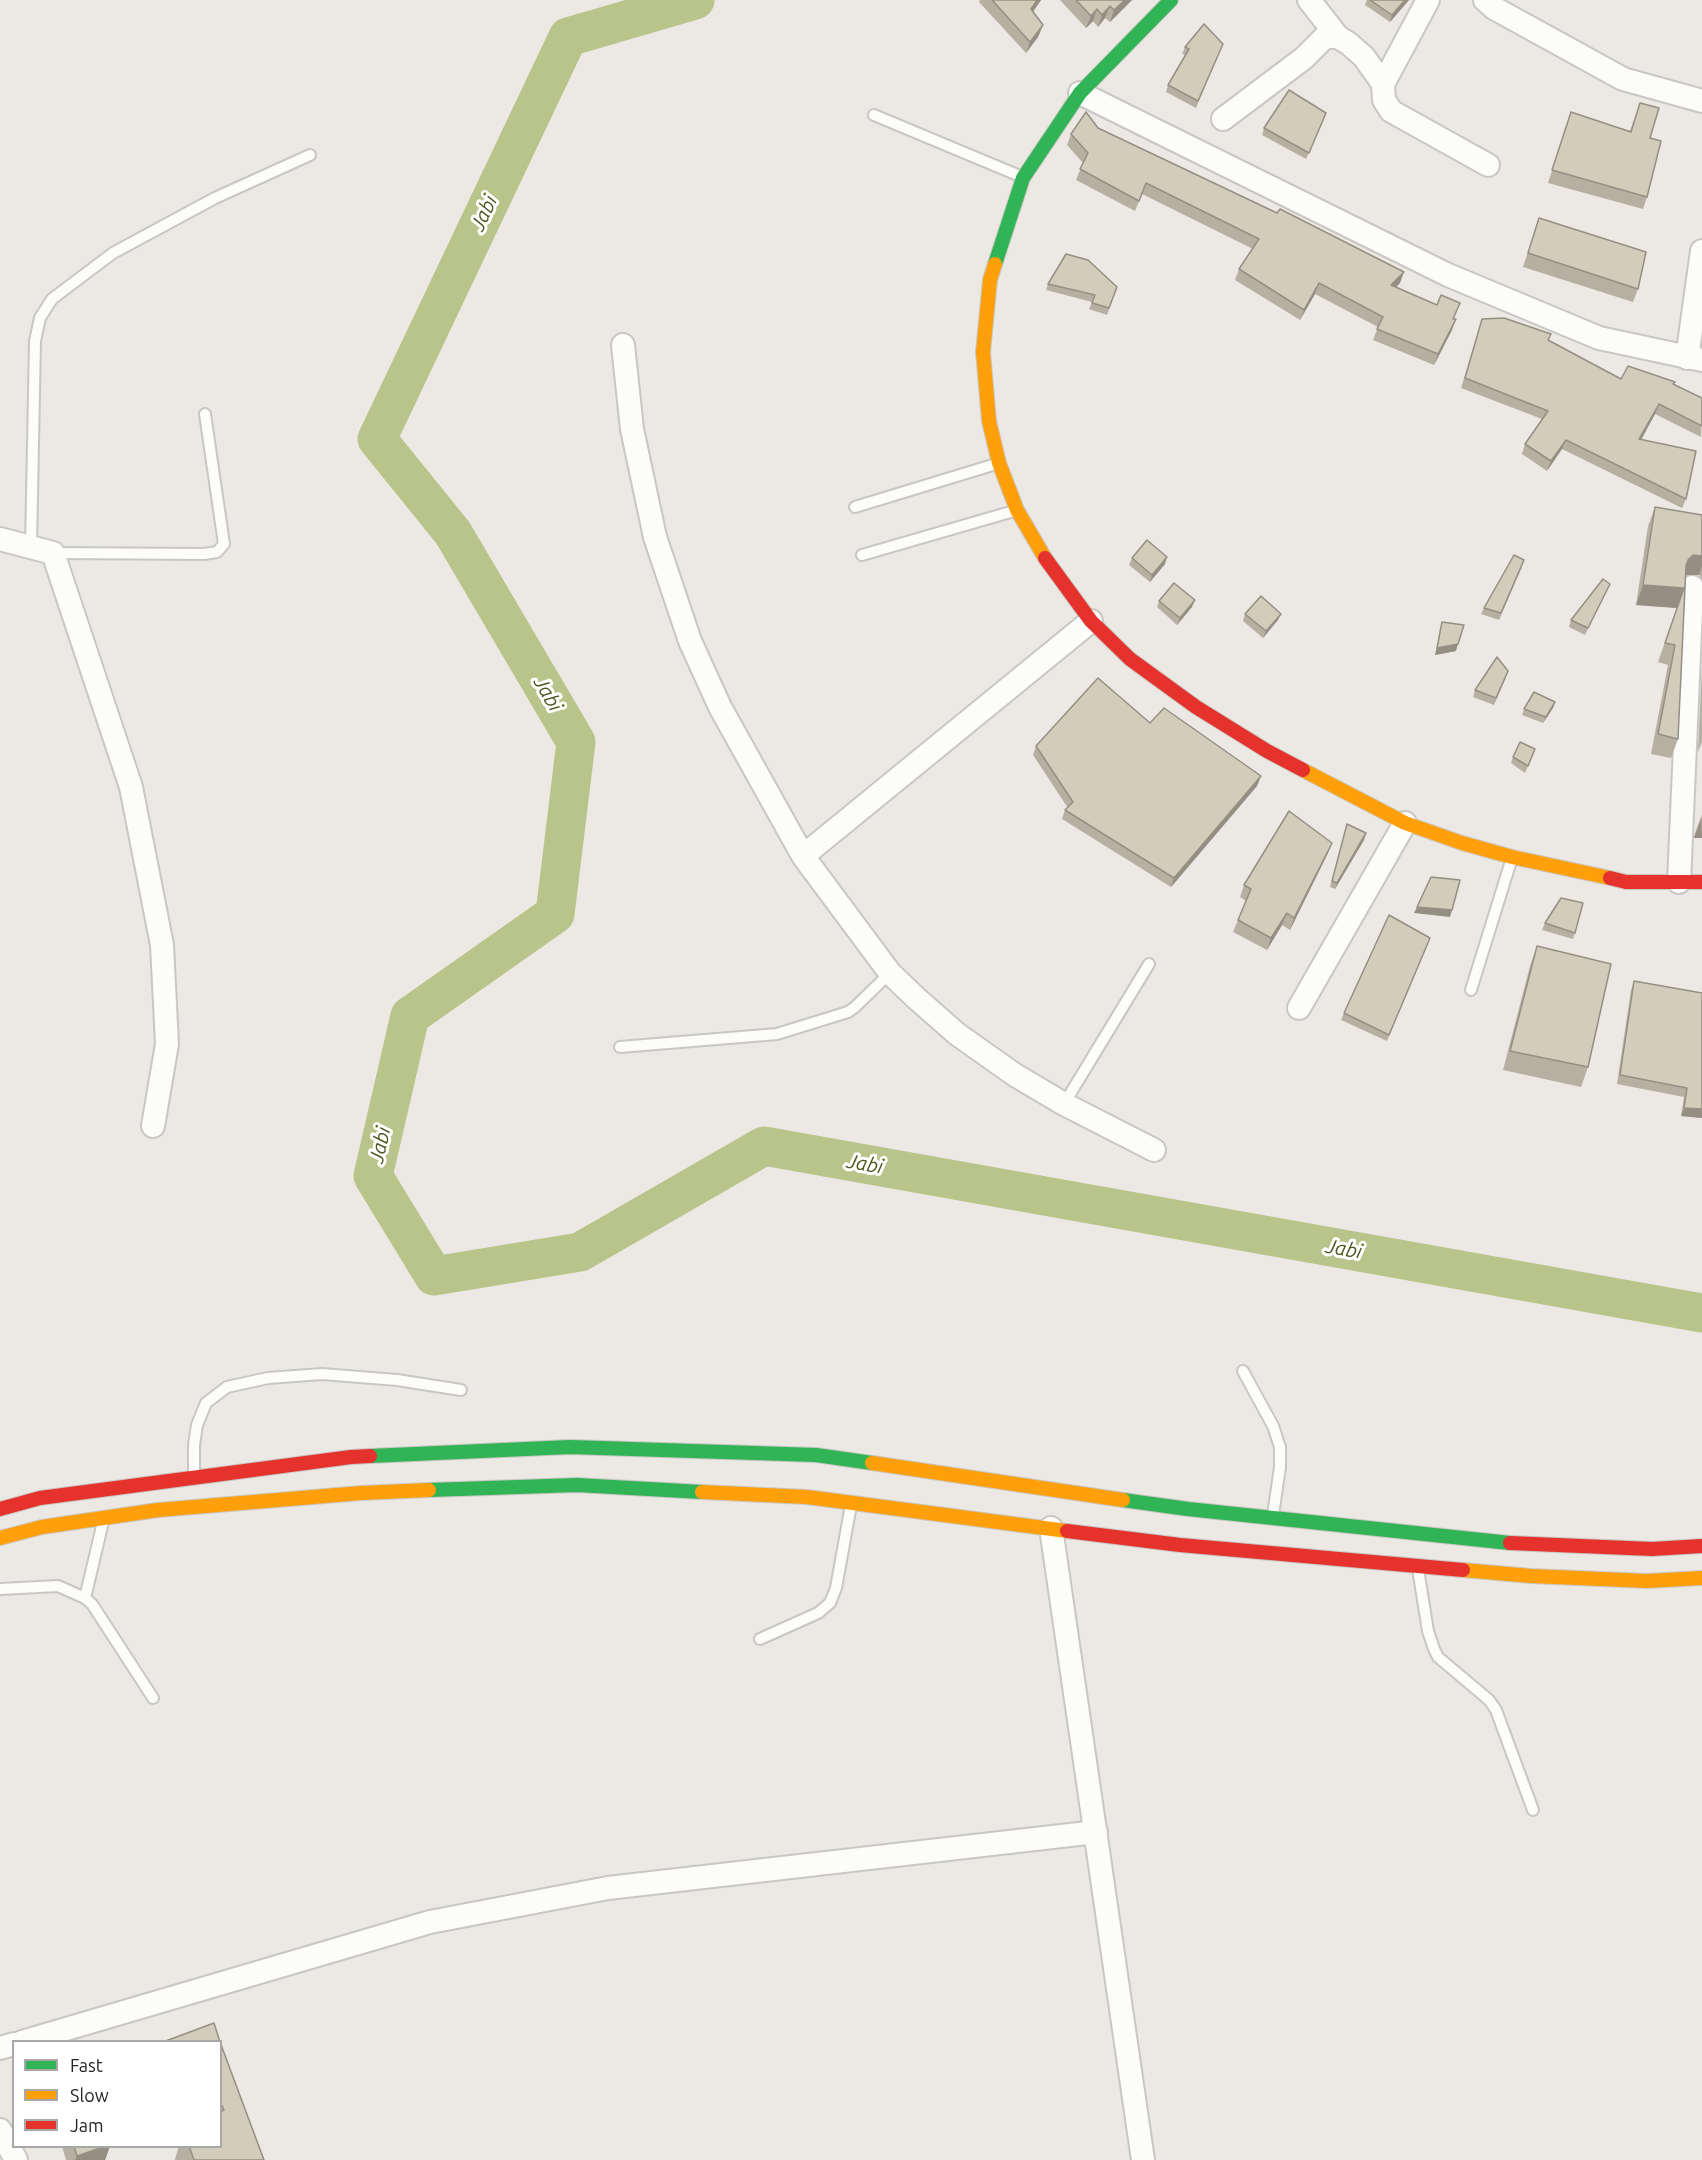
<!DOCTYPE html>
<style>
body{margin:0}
#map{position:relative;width:1702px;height:2160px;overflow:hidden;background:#ece9e4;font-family:Ubuntu,sans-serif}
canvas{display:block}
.legend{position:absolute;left:12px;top:2040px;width:210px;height:108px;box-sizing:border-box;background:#fff;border:2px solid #a9a8a7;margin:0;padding:8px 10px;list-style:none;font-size:18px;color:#272522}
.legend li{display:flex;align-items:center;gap:12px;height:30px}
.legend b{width:30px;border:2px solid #a9a8a7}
</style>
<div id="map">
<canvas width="1702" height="2160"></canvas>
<ul class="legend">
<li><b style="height:8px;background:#30b455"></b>Fast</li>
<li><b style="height:8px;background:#ff9f0a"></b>Slow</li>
<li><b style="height:8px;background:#e5322d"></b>Jam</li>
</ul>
</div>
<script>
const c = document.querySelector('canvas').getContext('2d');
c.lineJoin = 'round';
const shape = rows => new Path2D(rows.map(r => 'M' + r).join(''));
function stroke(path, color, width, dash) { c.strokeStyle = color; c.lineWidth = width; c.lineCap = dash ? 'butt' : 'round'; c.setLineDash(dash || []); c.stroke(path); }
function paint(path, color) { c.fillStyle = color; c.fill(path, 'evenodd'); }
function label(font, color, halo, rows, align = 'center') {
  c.font = font + ' Ubuntu,sans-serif'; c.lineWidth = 6; c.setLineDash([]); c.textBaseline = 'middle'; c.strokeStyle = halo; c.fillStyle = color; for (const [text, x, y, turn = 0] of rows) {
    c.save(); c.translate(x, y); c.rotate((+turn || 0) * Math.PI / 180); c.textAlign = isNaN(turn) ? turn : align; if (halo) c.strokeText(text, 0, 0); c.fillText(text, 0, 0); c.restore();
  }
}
stroke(shape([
 [695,0,568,37,377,439,453,533,576,742,555,914,410,1016,373,1176,434,1276,580,1252,764,1146,1702,1313]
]), '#b9c48a', 39);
const lane = shape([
 [874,115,1020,176],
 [855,507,996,464],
 [31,547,35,341,40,318,52,299,113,253,215,198,310,155],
 [53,553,204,554,217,552,224,544,205,414],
 [862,555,1014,511],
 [1471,990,1511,861],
 [620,1047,777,1034,848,1012,855,1007,890,973],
 [1064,1104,1149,964],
 [1243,1371,1273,1426,1280,1447,1280,1467,1273,1515],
 [194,1475,194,1445,197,1425,206,1403,227,1387,268,1378,322,1374,397,1380,461,1390],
 [1418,1569,1428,1631,1434,1649,1438,1657,1489,1700,1496,1710,1533,1810],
 [0,1589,58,1586,85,1598,92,1604,153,1698],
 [85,1598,103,1522],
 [760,1639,818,1613,830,1603,836,1588,851,1505]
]);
const street = shape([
 [1309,0,1338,37],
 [1428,0,1383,84,1384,100,1391,111,1488,165],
 [1485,0,1494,8,1623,79,1702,101],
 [1080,93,1448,275,1599,338,1702,360],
 [1223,119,1304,58,1325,37,1338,37,1348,43,1364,57,1383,84],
 [623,345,632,429,655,537,690,641,720,707,803,856],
 [1687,358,1702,251],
 [0,539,53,553,131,787,162,945,167,1044,153,1126],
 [1091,621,803,856,890,973,916,998,957,1034,1015,1075,1064,1104,1154,1150],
 [1679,882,1692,587],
 [1299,1008,1405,823],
 [1051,1528,1143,2160],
 [22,2042,430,1922,608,1888,1096,1832],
 [0,2048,14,2044],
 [0,2130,16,2160]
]);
const fast = shape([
 [995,264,1023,178,1080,93,1171,0],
 [370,1456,570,1447,816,1455,872,1463],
 [429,1490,577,1485,702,1492],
 [1123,1500,1188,1509,1510,1543]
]);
const slow = shape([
 [995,264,990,280,983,352,989,421,999,463,1017,510,1045,558],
 [1303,770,1405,823,1462,843,1512,857,1610,878],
 [872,1463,1123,1500],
 [702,1492,807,1497,1067,1531],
 [0,1538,42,1527,158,1510,361,1493,429,1490],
 [1463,1570,1531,1576,1647,1581,1702,1578]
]);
const jam = shape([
 [1045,558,1091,621,1130,659,1196,707,1267,751,1303,770],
 [1610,878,1626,882,1702,882],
 [0,1509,40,1498,351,1457,370,1456],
 [1067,1531,1180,1545,1463,1570],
 [1510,1543,1652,1549,1702,1546]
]);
stroke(lane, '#c9c7c3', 14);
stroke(street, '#c9c7c3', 26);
stroke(fast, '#c9c7c3', 16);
stroke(slow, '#c9c7c3', 16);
stroke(jam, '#c9c7c3', 16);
stroke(lane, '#fcfcfb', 10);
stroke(street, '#fcfcfb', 22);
stroke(fast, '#30b455', 14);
stroke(slow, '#ff9f0a', 14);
stroke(jam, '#e5322d', 14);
paint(shape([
 [980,0,1041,0,1033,12,1043,25,1038,37,1026,53,979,2],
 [1060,0,1132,0,1110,22,1105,18,1098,27,1093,21,1086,28],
 [1367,0,1409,0,1390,22,1365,5],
 [1223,44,1196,108,1166,92,1168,85,1186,55,1182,54,1185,47],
 [1640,103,1650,138,1647,197,1643,209,1548,183,1571,112,1630,131],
 [1324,119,1306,159,1262,135,1264,128],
 [1098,128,1400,283,1396,287,1454,319,1452,330,1434,365,1373,340,1378,327,1315,294,1300,320,1235,280,1239,269,1253,249,1142,194,1135,211,1076,180,1083,163,1067,145,1071,134],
 [1539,218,1638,289,1633,302,1523,267],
 [1048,284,1117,287,1107,315,1089,309,1092,302,1046,290],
 [1482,319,1548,340,1621,379,1674,385,1702,398,1701,437,1655,414,1641,440,1686,499,1682,508,1562,449,1547,471,1522,454,1525,444,1542,419,1461,388],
 [1655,507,1702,515,1702,579,1699,575,1686,575,1685,576,1678,739,1671,758,1651,754,1668,665,1658,662,1677,608,1636,605,1648,526],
 [1132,558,1165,564,1150,582,1129,565],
 [1522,567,1499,620,1481,614,1484,608],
 [1607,590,1585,635,1569,627,1571,620],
 [1159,601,1192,607,1177,625,1157,607],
 [1245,614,1278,620,1263,638,1243,621],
 [1442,622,1456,651,1435,655,1440,629],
 [1702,667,1702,742,1698,752],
 [1506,678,1494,705,1473,697,1475,690],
 [1555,702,1553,708,1543,723,1522,715,1524,709],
 [1150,723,1257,786,1171,887,1062,819,1065,810,1068,808,1033,755,1036,746],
 [1535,749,1525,773,1511,763,1513,757],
 [1702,814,1702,838,1694,838,1695,833],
 [1347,824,1364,840,1335,889,1330,887],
 [1332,843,1327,855,1290,930,1282,925,1267,950,1233,932,1246,901,1240,897,1244,885],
 [1545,923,1575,933,1573,939,1542,930],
 [1430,938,1387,1041,1341,1020,1344,1013],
 [1537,946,1588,1067,1581,1087,1503,1070,1530,966],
 [1634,981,1702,993,1702,1118,1681,1116,1684,1097,1617,1084,1631,990],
 [220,2042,264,2160,175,2160,175,2159,179,2146,220,2146],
 [62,2146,110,2146,105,2160,66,2160]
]), '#b5b0a1');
paint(shape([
 [1037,0,1041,0,1027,20,1031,9],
 [1125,0,1132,0,1110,22,1114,10],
 [1405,0,1409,0,1390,22,1392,15],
 [1110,6,1105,18,1098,27,1102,15],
 [1097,9,1093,21,1086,28,1091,16],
 [1043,25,1038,37,1026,53,1030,42],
 [1404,272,1400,283,1387,296,1391,285],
 [1319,283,1315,294,1300,320,1304,310],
 [1456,319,1452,330,1434,365,1438,354],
 [1659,404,1655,414,1636,449,1639,439],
 [1566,440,1562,449,1547,471,1551,461],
 [1693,555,1702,556,1702,566,1699,575,1686,575,1681,579,1688,560],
 [1167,557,1165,564,1150,582,1152,575],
 [1643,585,1684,588,1677,608,1636,605],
 [1195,600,1192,607,1177,625,1180,618],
 [1281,614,1278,620,1263,638,1266,631],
 [1458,644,1456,651,1435,655,1437,648],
 [1555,702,1553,708,1543,723,1546,717],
 [1261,776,1257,786,1171,887,1174,878],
 [1701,819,1702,838,1694,838],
 [1366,833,1364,840,1335,889,1337,883],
 [1332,843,1327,855,1290,930,1294,918],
 [1417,907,1452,910,1450,917,1414,913],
 [1287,913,1282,925,1267,950,1271,938],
 [1684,1108,1702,1109,1702,1118,1681,1116],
 [106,2146,110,2146,105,2160,75,2160,77,2156]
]), '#939083');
const building = shape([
 [992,0,1037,0,1031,9,1043,25,1030,42,992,0],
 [1076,0,1125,0,1114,10,1110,6,1102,15,1097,9,1091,16,1076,0],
 [1370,0,1405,0,1392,15,1370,0],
 [1204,24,1223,44,1198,101,1168,85,1189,49,1185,47,1204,24],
 [1289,90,1326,113,1309,153,1264,128,1289,90],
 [1640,103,1659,108,1650,138,1661,141,1647,197,1552,170,1571,112,1631,132,1640,103],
 [1086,112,1098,128,1277,213,1280,209,1404,272,1391,285,1437,305,1441,295,1460,303,1453,319,1456,319,1438,354,1377,329,1383,317,1319,283,1304,310,1239,269,1259,239,1146,183,1139,201,1080,169,1088,153,1071,134,1086,112],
 [1539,218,1646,252,1638,289,1528,253,1539,218],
 [1066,254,1088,260,1117,287,1109,308,1092,303,1095,295,1048,284,1066,254],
 [1504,318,1551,334,1548,340,1621,379,1628,366,1675,382,1673,384,1702,398,1702,426,1659,404,1639,439,1696,451,1686,499,1566,440,1551,461,1525,444,1548,411,1465,378,1482,319,1504,318],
 [1655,507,1702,515,1702,556,1693,555,1688,560,1686,566,1678,739,1658,734,1675,645,1665,643,1684,588,1643,585,1655,507],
 [1147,540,1167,557,1152,575,1132,558,1147,540],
 [1514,555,1524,560,1501,613,1484,608,1514,555],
 [1603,579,1610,584,1588,628,1571,620,1603,579],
 [1174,583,1195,600,1180,618,1159,601,1174,583],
 [1261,596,1281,614,1266,631,1245,614,1261,596],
 [1442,622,1464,625,1458,644,1437,648,1442,622],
 [1497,657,1508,671,1496,698,1475,690,1497,657],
 [1098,678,1150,723,1164,708,1261,776,1174,878,1065,810,1073,802,1036,746,1098,678],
 [1534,692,1555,702,1546,717,1524,709,1534,692],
 [1520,742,1535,749,1528,766,1513,757,1520,742],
 [1289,811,1332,843,1294,918,1287,913,1271,938,1238,920,1251,889,1244,885,1289,811],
 [1347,824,1366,833,1337,883,1332,881,1347,824],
 [1431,877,1460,880,1452,910,1417,907,1431,877],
 [1561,898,1583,903,1575,933,1545,923,1561,898],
 [1389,915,1430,938,1389,1035,1344,1013,1389,915],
 [1537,946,1611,964,1588,1067,1510,1051,1537,946],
 [1634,981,1702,993,1702,1109,1684,1108,1687,1088,1620,1075,1634,981],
 [214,2023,220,2042,163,2042,214,2023],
 [220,2042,264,2160,194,2160,189,2146,220,2146,220,2112,224,2110,220,2102,220,2042],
 [74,2146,106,2146,77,2156,74,2146]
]);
paint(building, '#d2cdbb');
stroke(building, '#939083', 1.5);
label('italic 20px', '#4d571d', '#fff', [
 ["Jabi",484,213,-65],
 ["Jabi",548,694,60],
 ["Jabi",380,1145,-77],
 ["Jabi",865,1164,10],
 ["Jabi",1344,1249,10]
]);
</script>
